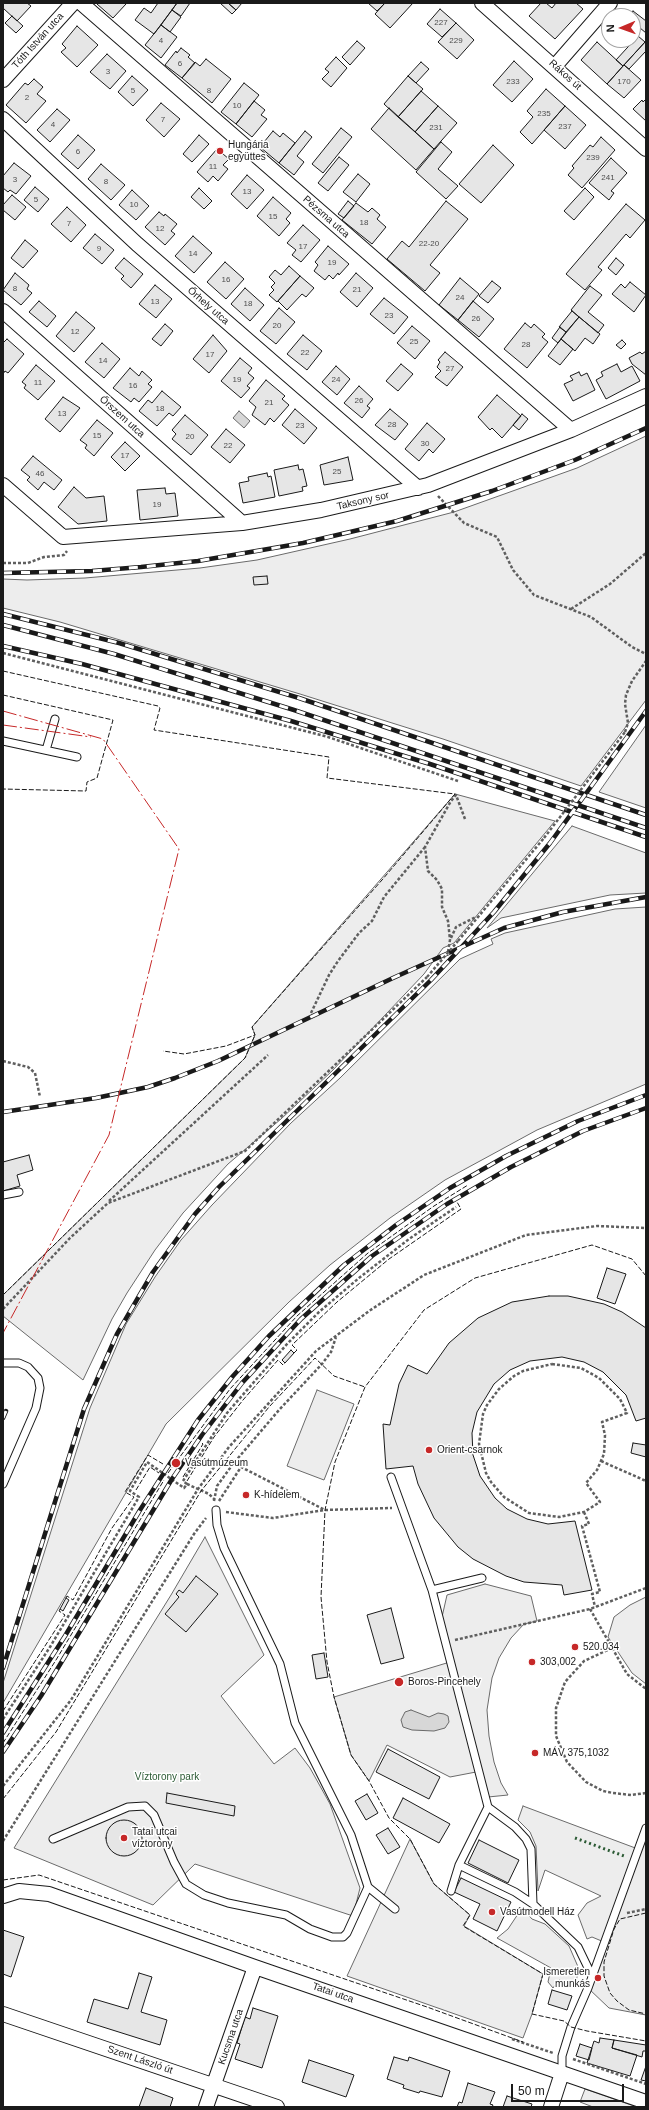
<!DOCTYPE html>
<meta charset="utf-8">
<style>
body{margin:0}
#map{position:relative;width:649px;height:2110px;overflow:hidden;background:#fff;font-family:Arial,sans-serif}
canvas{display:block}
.frame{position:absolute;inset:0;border:4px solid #1a1a1a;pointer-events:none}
.north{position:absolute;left:601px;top:8px;width:40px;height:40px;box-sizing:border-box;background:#fff;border:1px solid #a3a3a3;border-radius:50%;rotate:268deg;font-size:11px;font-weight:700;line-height:16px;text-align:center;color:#1a1a1a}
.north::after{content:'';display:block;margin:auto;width:14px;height:18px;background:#c62828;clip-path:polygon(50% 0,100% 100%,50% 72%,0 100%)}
.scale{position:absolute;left:511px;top:2084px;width:113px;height:18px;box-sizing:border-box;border:2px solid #1a1a1a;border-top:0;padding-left:5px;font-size:12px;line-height:14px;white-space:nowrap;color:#1a1a1a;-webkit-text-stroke:3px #fff;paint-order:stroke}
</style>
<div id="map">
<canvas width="649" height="2110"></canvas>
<div class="frame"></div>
<div class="north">N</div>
<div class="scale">50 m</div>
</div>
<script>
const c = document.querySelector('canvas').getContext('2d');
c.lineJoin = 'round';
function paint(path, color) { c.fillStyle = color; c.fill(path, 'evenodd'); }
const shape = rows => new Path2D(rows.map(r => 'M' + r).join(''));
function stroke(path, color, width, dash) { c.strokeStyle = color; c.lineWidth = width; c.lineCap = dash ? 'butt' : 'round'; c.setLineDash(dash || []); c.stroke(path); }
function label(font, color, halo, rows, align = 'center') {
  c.font = font + ' Arial,sans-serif'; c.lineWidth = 3; c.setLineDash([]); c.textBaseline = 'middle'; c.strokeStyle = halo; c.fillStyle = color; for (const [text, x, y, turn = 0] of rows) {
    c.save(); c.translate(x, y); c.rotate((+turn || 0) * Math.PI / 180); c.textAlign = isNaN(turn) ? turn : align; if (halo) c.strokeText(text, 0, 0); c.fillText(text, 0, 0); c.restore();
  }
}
const built = shape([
 [646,436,646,700,581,786,443,739,300,694,60,622,3,608,3,579,27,580,85,578,200,568,257,560,350,539,454,512,577,468,646,436],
 [646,725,646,808,599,792,646,725],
 [455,794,555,821,454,943,443,948,424,974,332,1071,281,1119,228,1164,183,1213,155,1250,127,1293,112,1319,83,1380,3,1316,3,1295,245,1058,255,1035,252,1027,455,794],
 [572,826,646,853,646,893,610,895,501,918,487,928,572,826],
 [646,907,646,1084,537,1130,445,1180,390,1218,330,1265,289,1302,166,1424,3,1703,3,1683,90,1408,126,1324,155,1277,181,1240,212,1205,291,1123,340,1078,460,959,493,944,491,939,505,933,615,909,646,907],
 [317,1390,354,1404,324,1480,287,1466,317,1390],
 [205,1537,264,1655,221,1696,274,1764,295,1748,310,1768,330,1804,360,1888,353,1916,195,1864,153,1905,14,1848,171,1595,205,1537],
 [485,1584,531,1596,537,1621,524,1624,511,1638,499,1658,492,1678,487,1710,489,1736,494,1762,501,1783,508,1795,488,1797,442,1617,447,1595,485,1584],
 [646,1597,646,1684,632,1673,608,1637,614,1617,630,1605,646,1597],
 [450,1662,476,1772,450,1777,387,1745,369,1781,351,1755,334,1697,450,1662],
 [523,1806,638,1849,646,1828,646,2015,609,2008,588,1988,604,1942,592,1937,587,1939,578,1915,587,1903,601,1896,545,1870,538,1891,536,1846,530,1832,518,1820,523,1806],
 [410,1839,434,1884,470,1915,464,1926,543,1974,532,2014,523,2038,347,1976,410,1839],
 [522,1908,532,1919,545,1924,569,1946,579,1969,575,1985,559,1980,553,1988,548,1982,551,1968,497,1938,508,1929,522,1908],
 [585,2089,637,2107,593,2107,580,2102,585,2089]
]);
paint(built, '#ededed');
stroke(built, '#6a6a6a', 1);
const water = shape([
 [239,411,250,421,244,428,233,418,239,411],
 [411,1710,429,1717,438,1713,444,1714,448,1716,449,1722,445,1728,434,1731,412,1730,403,1727,401,1720,405,1712,411,1710]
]);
paint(water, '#d7d7d7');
stroke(water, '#6a6a6a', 1);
const building = shape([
 [3,3,27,3,31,6,17,21,3,8,3,3],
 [98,3,126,3,126,4,113,18,97,4,98,3],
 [158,3,177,3,154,34,135,20,144,8,151,13,158,3],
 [177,3,190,3,181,16,172,10,177,3],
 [220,3,228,3,236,10,232,14,220,3],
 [228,3,242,3,236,10,228,3],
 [368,3,385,3,377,11,368,3],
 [385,3,413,3,390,28,375,14,385,3],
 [541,3,546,3,552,8,556,3,576,3,583,9,555,39,529,16,541,3],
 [440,9,456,23,442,37,427,24,440,9],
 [172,10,181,17,170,32,161,25,172,10],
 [633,11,646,21,646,33,633,22,633,16,629,16,633,11],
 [12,16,23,26,16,33,5,23,12,16],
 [456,23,474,40,457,59,438,42,456,23],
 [161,25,177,37,161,58,145,45,161,25],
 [77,26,98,45,77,67,61,52,66,48,62,44,77,26],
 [638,36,645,42,623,66,616,60,638,36],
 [357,41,365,48,350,65,342,57,357,41],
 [646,41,646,51,629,69,624,65,646,41],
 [597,42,623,66,607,84,581,60,597,42],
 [181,48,190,55,188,57,195,63,182,78,165,65,176,51,177,53,181,48],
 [107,54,126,71,110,89,90,72,107,54],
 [336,57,347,68,331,87,322,79,329,72,325,69,336,57],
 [206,59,231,79,212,103,182,78,195,62,200,66,206,59],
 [514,61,533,79,512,102,493,85,514,61],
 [421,62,429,69,416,83,408,76,421,62],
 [624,65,641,80,624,98,607,84,624,65],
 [132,76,148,90,133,106,118,92,132,76],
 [408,76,423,89,398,117,384,104,408,76],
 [34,79,43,87,37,94,46,101,26,123,6,105,25,83,28,85,34,79],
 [244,83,259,95,236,124,221,112,244,83],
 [546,89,565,106,532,144,520,132,533,117,527,111,546,89],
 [421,91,438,106,415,132,398,117,421,91],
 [646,99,646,121,633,109,642,100,643,102,646,99],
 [254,101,265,110,261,115,267,119,252,137,236,124,254,101],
 [161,103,180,119,164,137,146,120,161,103],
 [438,106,457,123,434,149,415,132,438,106],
 [565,106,586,125,565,149,544,130,565,106],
 [389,108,434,149,416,170,371,129,389,108],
 [57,109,70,120,50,142,37,130,57,109],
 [341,128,352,137,323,173,312,164,341,128],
 [273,131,280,137,283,133,295,143,279,163,260,147,273,131],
 [305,131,312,137,297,156,304,162,294,175,279,163,305,131],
 [78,135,95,150,78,169,61,154,78,135],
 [199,135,209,144,192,162,183,154,199,135],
 [601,137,615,150,582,188,568,175,574,168,572,166,590,145,593,147,601,137],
 [441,142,452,152,438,169,458,186,446,199,416,172,441,142],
 [493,145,514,165,481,203,459,184,493,145],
 [217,149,229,159,223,165,228,169,218,181,213,176,208,182,197,172,217,149],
 [339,157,349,165,328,191,318,183,339,157],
 [611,158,627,173,611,191,614,193,609,200,589,183,611,158],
 [14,163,31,176,16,194,10,190,8,192,3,188,3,176,14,163],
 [101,164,125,185,111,200,88,179,101,164],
 [358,174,370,184,356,202,343,192,358,174],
 [247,175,264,190,247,209,231,194,247,175],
 [35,187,49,199,38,212,24,200,35,187],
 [199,188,212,201,204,209,191,197,199,188],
 [585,188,594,197,574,220,564,211,585,188],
 [132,190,149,206,136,220,119,205,132,190],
 [12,195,26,207,15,220,3,210,3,205,12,195],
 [273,197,291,213,286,219,290,223,279,236,257,216,273,197],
 [348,201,354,206,344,218,338,214,348,201],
 [446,201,468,219,430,265,440,273,425,291,387,259,402,241,409,247,446,201],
 [356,203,368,212,372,208,380,215,377,219,386,227,372,244,342,220,356,203],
 [626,204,645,220,630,238,626,234,598,267,602,270,585,290,566,274,626,204],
 [67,207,86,225,71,242,51,224,67,207],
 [159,212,164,216,165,214,177,224,171,231,175,234,165,245,145,227,159,212],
 [303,225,320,240,301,262,292,255,296,250,287,243,303,225],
 [95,234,114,250,102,264,83,248,95,234],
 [193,236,212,253,194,273,175,256,193,236],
 [25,240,38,251,23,268,11,258,25,240],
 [328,246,349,264,339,275,338,273,333,279,329,275,325,280,314,271,318,265,315,262,328,246],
 [124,258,143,274,131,288,121,279,124,276,115,268,124,258],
 [616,258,624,265,616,275,608,268,616,258],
 [225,262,244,279,226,299,207,282,225,262],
 [289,266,300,276,277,302,269,295,274,290,271,287,275,283,269,277,275,270,281,275,289,266],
 [15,273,29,285,27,289,32,293,21,305,3,290,15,273],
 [356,273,373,288,357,307,340,292,356,273],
 [300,276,314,288,306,297,302,294,287,310,278,301,300,276],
 [460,278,479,294,458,320,439,305,460,278],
 [492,281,501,288,488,303,479,296,492,281],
 [630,282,646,295,634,312,612,294,621,284,625,288,630,282],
 [155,285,172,299,156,318,139,304,155,285],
 [590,286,602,295,588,312,604,325,598,333,571,310,590,286],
 [245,288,264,305,250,321,231,304,245,288],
 [384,298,408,317,394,334,370,314,384,298],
 [39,301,56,316,47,327,29,312,39,301],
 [473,301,494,319,479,337,458,320,473,301],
 [279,308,295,322,276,344,260,331,279,308],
 [572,311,579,317,566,332,559,327,572,311],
 [76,312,95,328,74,352,56,336,76,312],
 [579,317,600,334,593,344,585,338,575,351,561,339,579,317],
 [525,323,531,328,534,324,545,334,542,337,548,342,527,368,504,349,525,323],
 [165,324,173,331,161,346,152,339,165,324],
 [412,326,430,341,415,359,397,343,412,326],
 [560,327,566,332,558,343,552,338,560,327],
 [213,335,227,351,209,373,193,359,213,335],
 [303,335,322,351,307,370,287,354,303,335],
 [7,339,24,354,8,373,5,371,3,374,3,343,7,339],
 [561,339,573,349,560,365,548,356,561,339],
 [622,340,626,344,621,349,616,345,622,340],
 [102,343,120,359,104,378,85,362,102,343],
 [646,351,646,375,632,364,629,358,640,352,642,354,646,351],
 [445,352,463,367,447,386,435,377,441,371,437,367,440,362,438,360,445,352],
 [240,358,252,368,248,373,254,378,247,386,250,388,241,398,221,381,240,358],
 [401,364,413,374,398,391,386,381,401,364],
 [617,364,621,372,632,366,640,381,606,399,596,380,603,376,601,372,617,364],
 [36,365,55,381,38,400,24,388,26,385,22,382,36,365],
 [336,366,350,379,337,395,322,382,336,366],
 [130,368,139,376,142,371,152,380,148,384,152,387,139,402,134,398,131,402,113,388,130,368],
 [579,372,581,376,587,373,595,390,573,401,564,384,573,380,570,376,579,372],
 [266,380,285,396,282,399,289,405,274,422,270,418,265,425,252,415,256,407,249,401,266,380],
 [359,386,373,399,367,406,370,408,362,418,344,403,359,386],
 [162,391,181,407,173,416,169,413,157,426,139,411,148,400,152,403,162,391],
 [497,395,521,416,502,438,492,428,490,430,478,417,497,395],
 [63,397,80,408,60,432,45,419,63,397],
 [295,409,317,428,304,444,282,425,295,409],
 [390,409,408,424,395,440,375,425,390,409],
 [522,414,528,419,519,430,513,425,522,414],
 [185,415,208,435,191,455,172,439,176,434,172,430,185,415],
 [97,420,113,433,94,456,85,448,87,445,80,440,97,420],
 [427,423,445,439,433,453,429,449,419,461,405,449,427,423],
 [226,429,245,445,230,463,211,447,226,429],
 [125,442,140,456,125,471,111,457,125,442],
 [33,456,62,480,54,490,44,482,38,490,27,480,30,477,21,470,33,456],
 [348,457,353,480,324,485,320,465,348,457],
 [298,465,299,470,303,469,307,486,302,487,303,491,279,496,274,470,298,465],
 [267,473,268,477,271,476,275,497,243,503,239,483,249,481,248,477,267,473],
 [74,487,86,498,104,496,107,521,78,524,58,507,74,487],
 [165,488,166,494,175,493,178,516,140,520,137,490,165,488],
 [267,576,268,584,254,585,253,577,267,576],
 [29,1155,33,1170,17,1175,20,1186,3,1191,3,1162,29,1155],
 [607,1268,626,1274,615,1304,597,1298,607,1268],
 [549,1296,568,1296,604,1304,622,1312,646,1328,646,1418,636,1421,626,1395,603,1372,584,1362,562,1357,530,1361,510,1370,494,1384,477,1412,472,1433,473,1455,480,1476,495,1498,507,1509,527,1519,548,1524,575,1521,592,1590,564,1595,562,1585,524,1582,506,1576,473,1559,458,1547,434,1518,418,1484,413,1466,386,1469,383,1424,390,1425,399,1384,408,1365,427,1374,449,1343,478,1318,512,1302,549,1296],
 [291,1350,294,1353,285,1363,282,1360,291,1350],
 [633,1443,646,1445,646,1457,631,1453,633,1443],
 [196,1576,218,1594,186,1632,165,1614,179,1597,176,1594,179,1590,183,1593,196,1576],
 [66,1598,69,1600,63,1611,60,1609,66,1598],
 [391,1608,404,1658,381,1664,367,1615,391,1608],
 [324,1653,328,1677,316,1679,312,1655,324,1653],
 [388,1749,440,1777,429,1799,376,1772,388,1749],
 [167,1793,235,1806,234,1816,166,1803,167,1793],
 [367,1794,378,1813,366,1820,355,1801,367,1794],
 [403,1798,450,1824,439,1843,393,1818,403,1798],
 '106 1838a18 18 0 1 1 36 0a18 18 0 1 1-36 0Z',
 [388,1828,400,1847,388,1854,376,1835,388,1828],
 [479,1840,519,1860,508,1883,468,1863,479,1840],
 [461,1878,511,1902,497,1931,473,1919,480,1904,454,1892,461,1878],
 [3,1930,24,1937,11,1977,3,1974,3,1930],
 [139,1973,152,1977,141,2012,167,2020,160,2045,87,2022,94,1999,128,2009,139,1973],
 [552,1990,572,1996,567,2010,548,2004,552,1990],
 [253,2008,278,2016,262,2068,235,2059,240,2044,237,2043,245,2017,250,2019,253,2008],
 [600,2038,614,2040,612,2048,637,2055,630,2076,587,2063,594,2041,599,2043,600,2038],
 [614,2040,646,2045,646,2051,643,2051,642,2057,612,2048,614,2040],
 [580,2044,592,2048,589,2060,576,2056,580,2044],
 [394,2057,408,2061,409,2057,450,2071,442,2097,420,2091,419,2093,403,2088,404,2085,387,2079,394,2057],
 [309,2060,354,2075,346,2097,302,2082,309,2060],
 [646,2066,646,2081,641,2080,646,2066],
 [468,2083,495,2092,490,2104,493,2105,492,2107,457,2107,459,2102,462,2103,468,2083],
 [146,2088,173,2098,170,2107,139,2107,146,2088],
 [507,2096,532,2104,531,2107,503,2107,507,2096]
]);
paint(building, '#e6e6e6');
stroke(building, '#1a1a1a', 1);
const lane = shape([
 [3,741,77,757],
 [46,750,55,719],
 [3,1195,19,1192],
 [3,1363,19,1363,28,1367,38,1378,40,1388,36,1408,3,1484],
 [391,1477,432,1590,488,1807,515,1827,526,1839,531,1849,533,1904,578,1947,592,1976],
 [216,1510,217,1525,224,1548,280,1664,295,1723,351,1835,368,1887,395,1909],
 [432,1590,482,1578],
 [53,1839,128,1807,145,1806,154,1815,174,1862,186,1884,204,1895,228,1903,286,1915,310,1929,332,1937,343,1937,347,1933,368,1887],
 [459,1865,515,1892,533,1904],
 [451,1891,459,1865,488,1807],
 [562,2073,562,2056,571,2027,588,1988,646,1828]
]);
const street = shape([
 [81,3,571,430],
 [482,3,646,149],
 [555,66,610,3],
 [3,80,73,3],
 [3,119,137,244,418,488],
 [3,311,242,523],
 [3,485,63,537,242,523,321,510,428,485,571,430,646,396],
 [3,1896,19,1891,49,1894,255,1967,646,2102],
 [3,2014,277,2107],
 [206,2107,255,1967],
 [551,2107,562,2073]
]);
stroke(lane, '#1a1a1a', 9);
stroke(street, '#1a1a1a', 16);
stroke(shape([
 [438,496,464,523,497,537,513,570,534,595,591,617,632,647,646,654],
 [3,563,28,563,44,557,64,555,67,551],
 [571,609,610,584,646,553],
 [3,653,328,737,458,781],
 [625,732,628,723,625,704,626,695,632,681,646,661],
 [451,938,456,927,476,917],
 [458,941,544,838],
 [448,952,450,940,448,921,442,907,442,889,437,880,428,871,425,847,451,801,456,795,465,819],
 [311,1013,329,975,338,961,359,933,372,921,384,897,425,847],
 [3,1061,28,1067,35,1073,40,1097],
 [109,1201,268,1055],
 [3,1309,70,1238,108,1203,245,1151,427,977],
 [552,1364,581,1368,599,1378,620,1399,627,1413,602,1422,605,1435,604,1454,597,1470,586,1483,600,1502,584,1512,559,1517,529,1513,504,1497,491,1482,486,1473,479,1444,483,1414,487,1405,499,1389,514,1376,523,1371,552,1364],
 [601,1461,646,1481],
 [187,1484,183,1481,227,1413,287,1344,319,1312,359,1278,409,1239,456,1207],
 [214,1501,217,1486,233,1464,279,1410,322,1364,331,1352,336,1337],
 [219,1501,241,1467,325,1510],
 [226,1512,273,1518,325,1510,392,1508],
 [584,1512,589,1524,582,1526,600,1592,592,1594,595,1607],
 [590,1609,627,1674,646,1689],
 [455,1640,590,1609,646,1588],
 [612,1648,584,1661,565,1682,556,1708,556,1736,567,1762,586,1782,603,1791,613,1793,631,1795,646,1793],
 [3,1719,50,1647,139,1497,130,1491,147,1462,184,1488,187,1484,209,1494,215,1500],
 [3,1786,71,1700,198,1489,229,1447,316,1351,369,1311,424,1275,526,1235,597,1226,646,1228],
 [3,1841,194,1534,206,1518],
 [627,1913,646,1909],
 [512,2039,553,2053],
 [573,2059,646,2084]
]), '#5f5f5f', 2.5, [3, 2]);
stroke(lane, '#fff', 7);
stroke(street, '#fff', 14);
const rail = shape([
 [3,573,92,571,141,567,198,561,303,543,397,521,492,491,575,460,646,428],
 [3,614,119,643,299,698,646,815],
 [3,625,114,654,294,710,646,828],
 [3,646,82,664,291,721,430,764,646,837],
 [3,1112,96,1098,148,1087,175,1078,218,1061,393,978,504,928,563,912,646,897],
 [3,1418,6,1411],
 [3,1668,84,1409,117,1334,153,1272,195,1214,219,1187,431,980,494,912,550,843,646,711],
 [3,1733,65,1636,140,1510,198,1420,233,1376,269,1336,344,1265,396,1225,450,1188,506,1156,578,1121,646,1095],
 [3,1752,41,1696,172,1479,202,1435,242,1383,301,1319,372,1256,447,1204,511,1167,583,1131,646,1108]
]);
stroke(rail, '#1a1a1a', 4.5);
stroke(rail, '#fff', 3, [9]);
stroke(shape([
 [544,838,625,732],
 [427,977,458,941]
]), '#5f5f5f', 2.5, [3, 2]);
stroke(shape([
 [575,1838,624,1856]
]), '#2b5a34', 3, [2, 3]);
stroke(shape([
 [3,671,158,706,160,708,154,730,329,757,327,778,455,794,382,880,252,1027,255,1035,226,1046,184,1054,163,1051],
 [3,695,113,720,97,778,87,782,86,791,3,789],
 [646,1276,632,1259,592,1245,475,1278,424,1310,365,1387,335,1462,325,1510,321,1597,327,1662,334,1697,351,1755,369,1781,389,1818,410,1839,434,1884,470,1915,463,1926,543,1974,532,2014,564,2021,571,2027,587,2031,646,2041],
 [3,1295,245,1058,255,1035],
 [294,1353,297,1350,292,1345,337,1302,389,1259,461,1209,457,1202],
 [168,1473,230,1389,297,1316,368,1253,434,1206,468,1185],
 [183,1477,203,1444,202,1443],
 [187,1481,214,1437,243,1400,278,1360,283,1365,285,1363],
 [136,1490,150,1467,159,1473],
 [66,1598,67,1596,73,1600,112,1528,134,1497,125,1492,148,1455,163,1464],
 [3,1711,65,1615,59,1611,60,1609],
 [3,1743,56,1660,164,1480],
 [3,1799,56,1732,201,1491,269,1407,315,1358,334,1376,365,1387],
 [3,1880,39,1875,427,2007,523,2042],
 [646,1913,620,1919,614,1929,604,1962,604,1976,610,1993,617,2001,629,2010,646,2014]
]), '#1a1a1a', 1, [5, 2]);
stroke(shape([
 [3,711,103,739,179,849,109,1135,3,1333],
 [3,725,91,737]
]), '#c62828', 1, [14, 3, 2, 3]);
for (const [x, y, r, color] of [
 [220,151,4,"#c62828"],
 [429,1450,4,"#c62828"],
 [176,1463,5,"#c62828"],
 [246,1495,4,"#c62828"],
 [575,1647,4,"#c62828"],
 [532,1662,4,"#c62828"],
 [399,1682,5,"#c62828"],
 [535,1753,4,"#c62828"],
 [124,1838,4,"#c62828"],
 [492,1912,4,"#c62828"],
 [598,1978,4,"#c62828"]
]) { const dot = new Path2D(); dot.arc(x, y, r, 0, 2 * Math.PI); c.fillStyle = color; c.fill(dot); stroke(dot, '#fff', 1.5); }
label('8px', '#4d4d4d', null, [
 ["227",441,23],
 ["4",161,41],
 ["229",456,41],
 ["6",180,64],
 ["3",108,72],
 ["233",513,82],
 ["170",624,82],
 ["5",133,91],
 ["8",209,91],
 ["2",27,98],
 ["10",237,106],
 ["235",544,114],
 ["7",163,120],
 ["4",53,125],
 ["237",565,127],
 ["231",436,128],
 ["6",78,152],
 ["239",593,158],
 ["11",213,167],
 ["241",608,178],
 ["3",15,180],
 ["8",106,182],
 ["13",247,192],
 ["5",36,200],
 ["10",134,205],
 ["15",273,217],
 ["18",364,223],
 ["7",69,224],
 ["12",160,229],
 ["22-20",429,244],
 ["17",303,247],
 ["9",99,249],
 ["14",193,254],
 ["19",332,263],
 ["16",226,280],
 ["8",15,289],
 ["21",357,290],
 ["24",460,298],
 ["13",155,302],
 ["18",248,304],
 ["23",389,316],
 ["26",476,319],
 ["20",277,326],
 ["12",75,332],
 ["25",414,342],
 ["28",526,345],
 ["22",305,353],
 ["17",210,355],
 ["14",103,361],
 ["27",450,369],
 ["19",237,380],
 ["24",336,380],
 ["11",38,383],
 ["16",133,386],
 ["26",359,401],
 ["21",269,403],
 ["18",160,409],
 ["13",62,414],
 ["28",392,425],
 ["23",300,426],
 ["15",97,436],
 ["20",190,437],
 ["30",425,444],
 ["22",228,446],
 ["17",125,456],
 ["25",337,472],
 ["46",40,474],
 ["19",157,505]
]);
label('10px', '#1a1a1a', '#fff', [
 ["Tóth István utca",38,41,-48],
 ["Rákos út",565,75,42],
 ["Pézsma utca",326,217,41],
 ["Őrhely utca",208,306,41],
 ["Őrszem utca",122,417,42],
 ["Taksony sor",363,501,-13],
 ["Tatai utca",333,1993,19],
 ["Kucsma utca",231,2037,-71],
 ["Szent László út",140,2060,19]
]);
label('10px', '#1a1a1a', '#fff', [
 ["Hungária",228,145],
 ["együttes",228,157],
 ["Orient-csarnok",437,1450],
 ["Vasútmúzeum",185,1463],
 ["K-hídelem",254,1495],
 ["520.034",583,1647],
 ["303,002",540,1662],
 ["Boros-Pincehely",408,1682],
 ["MÁV 375,1032",543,1753],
 ["Tatai utcai",132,1832],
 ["víztorony",132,1844],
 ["Vasútmodell Ház",500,1912],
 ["Ismeretlen",590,1972,"right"],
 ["munkás",590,1984,"right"]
], 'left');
label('10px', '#2b5a34', '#fff', [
 ["Víztorony park",167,1777]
]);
</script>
